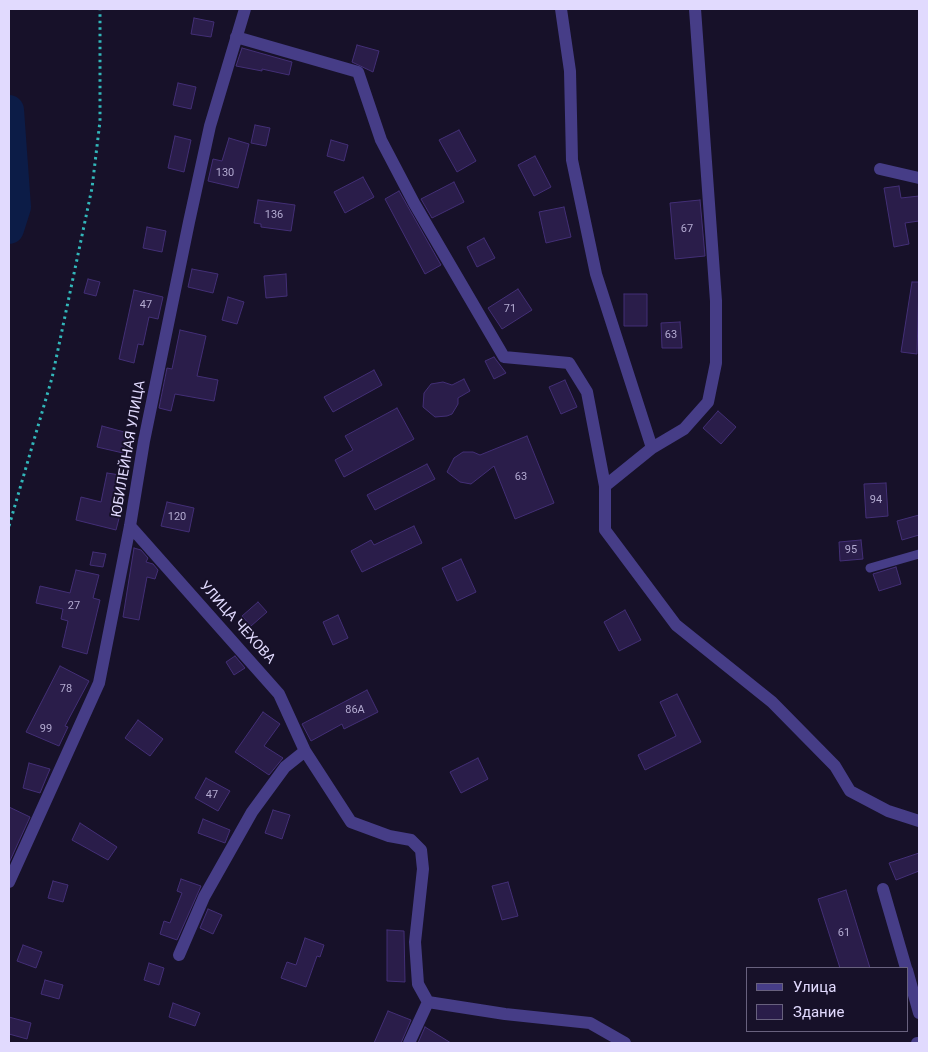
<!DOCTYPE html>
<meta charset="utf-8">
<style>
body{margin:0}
#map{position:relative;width:928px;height:1052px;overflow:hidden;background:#171129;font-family:Roboto,sans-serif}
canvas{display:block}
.frame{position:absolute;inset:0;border:10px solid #e1dafe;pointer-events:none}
.legend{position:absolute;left:746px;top:967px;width:162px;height:65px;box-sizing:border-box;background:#171129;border:1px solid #68617e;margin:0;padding:6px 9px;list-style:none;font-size:15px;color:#e1dafe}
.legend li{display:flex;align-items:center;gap:10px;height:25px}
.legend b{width:25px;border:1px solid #68617e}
</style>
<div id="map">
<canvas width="928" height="1052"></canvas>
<div class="frame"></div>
<ul class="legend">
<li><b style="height:6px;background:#463d87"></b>Улица</li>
<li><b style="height:14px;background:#2a1d4a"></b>Здание</li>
</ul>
</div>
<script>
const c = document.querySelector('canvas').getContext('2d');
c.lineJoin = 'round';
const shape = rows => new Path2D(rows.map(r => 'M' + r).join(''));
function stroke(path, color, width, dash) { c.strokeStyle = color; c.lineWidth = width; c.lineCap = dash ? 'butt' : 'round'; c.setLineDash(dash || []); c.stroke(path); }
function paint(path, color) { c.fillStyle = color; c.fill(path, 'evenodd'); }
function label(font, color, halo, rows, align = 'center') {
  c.font = font + ' Roboto,sans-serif'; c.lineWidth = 4; c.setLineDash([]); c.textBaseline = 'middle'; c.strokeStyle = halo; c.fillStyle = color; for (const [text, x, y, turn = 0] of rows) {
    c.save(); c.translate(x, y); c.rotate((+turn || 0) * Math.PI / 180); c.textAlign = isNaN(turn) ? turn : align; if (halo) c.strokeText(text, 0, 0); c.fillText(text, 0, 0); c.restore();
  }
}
stroke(shape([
 [9,110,16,207,9,229]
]), '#0c1c47', 30);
const building = shape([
 [194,18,214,22,211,37,191,34,194,18],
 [357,45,379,51,373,72,352,62,357,45],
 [242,48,292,62,289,75,262,69,262,71,236,66,242,48],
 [178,83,196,87,191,109,173,105,178,83],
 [255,125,270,128,266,146,251,143,255,125],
 [459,130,476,161,457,172,439,140,459,130],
 [175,136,191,140,184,172,168,168,175,136],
 [229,138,249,144,238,188,208,181,213,159,222,161,229,138],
 [331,140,348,145,344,161,327,156,331,140],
 [535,156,551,187,534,196,518,165,535,156],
 [363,177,374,197,345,213,334,192,363,177],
 [454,182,464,202,432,218,421,199,454,182],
 [899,186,901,198,919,196,919,221,905,223,909,244,894,247,884,188,899,186],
 [399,191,441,265,425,274,385,199,399,191],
 [258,200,295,205,291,231,261,227,261,224,254,223,258,200],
 [700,200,705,256,675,259,670,203,700,200],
 [564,207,571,237,546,243,539,212,564,207],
 [147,227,166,231,162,252,143,248,147,227],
 [484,238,495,258,477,267,467,247,484,238],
 [192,269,218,274,213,293,188,287,192,269],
 [286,274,287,296,266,298,264,276,286,274],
 [88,279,100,282,96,296,84,293,88,279],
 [912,282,919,282,917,354,901,352,912,282],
 [518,289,532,310,502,329,488,308,518,289],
 [134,290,163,297,158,319,149,317,143,345,138,344,134,363,119,359,134,290],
 [624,294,647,294,647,326,624,326,624,294],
 [228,297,244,302,237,324,222,320,228,297],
 [680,322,682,348,662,348,661,323,680,322],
 [180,330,206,336,197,376,218,380,214,401,175,394,171,411,159,408,167,368,172,369,180,330],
 [494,357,506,373,494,379,485,361,494,357],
 [374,370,382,385,333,412,324,397,374,370],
 [464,379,470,391,458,398,458,404,452,414,447,416,435,417,423,407,424,393,431,384,443,382,452,385,464,379],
 [565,380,577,407,561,414,549,387,565,380],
 [397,408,414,439,344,477,335,460,353,450,345,436,397,408],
 [718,411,736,427,721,444,703,428,718,411],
 [102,426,128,433,123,453,97,447,102,426],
 [527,436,554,503,515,519,494,466,471,484,460,482,447,472,454,458,463,452,473,452,480,455,527,436],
 [427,464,435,479,375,510,367,495,427,464],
 [107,473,120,475,113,505,122,507,116,530,76,520,81,497,101,502,107,473],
 [886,483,888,516,866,518,864,484,886,483],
 [167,502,194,508,189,532,161,526,167,502],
 [919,515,919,535,902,540,897,521,919,515],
 [414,526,422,543,362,572,351,551,371,540,374,545,414,526],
 [861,540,863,559,840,561,839,542,861,540],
 [134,548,141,550,148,558,146,562,153,564,158,570,155,579,147,577,139,620,123,617,134,548],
 [93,552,106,554,103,567,90,565,93,552],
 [461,559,476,592,457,601,442,568,461,559],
 [896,567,901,584,879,591,873,574,896,567],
 [76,570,99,575,93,598,100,600,87,654,62,647,68,621,61,619,63,609,36,603,40,586,70,593,76,570],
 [258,602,267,612,251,626,242,616,258,602],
 [625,610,641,640,619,651,604,622,625,610],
 [338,615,348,638,333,645,323,622,338,615],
 [235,656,245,668,234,675,226,662,235,656],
 [60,666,89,681,65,726,68,727,59,746,26,732,60,666],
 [367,690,378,712,344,729,342,724,311,741,302,724,367,690],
 [677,694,701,742,645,770,638,755,676,736,660,702,677,694],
 [263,712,280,724,264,746,283,758,269,775,235,752,263,712],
 [138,720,163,739,150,756,125,738,138,720],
 [478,758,488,779,461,793,450,772,478,758],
 [29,763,50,769,40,793,23,788,29,763],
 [206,778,230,791,218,811,195,798,206,778],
 [9,807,30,817,9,863,9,807],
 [273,810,290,815,282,839,265,833,273,810],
 [203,819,230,830,225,843,198,833,203,819],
 [80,823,117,847,108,860,72,840,80,823],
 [919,853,919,871,896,880,889,863,919,853],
 [181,879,201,886,177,940,160,934,164,921,170,923,182,893,177,891,181,879],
 [53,881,68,885,63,902,48,898,53,881],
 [508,882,518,916,502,920,492,886,508,882],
 [846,890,870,968,840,968,818,899,846,890],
 [208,909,222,915,213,934,200,928,208,909],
 [387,930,404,931,405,982,387,981,387,930],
 [305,938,324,945,320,957,317,956,306,987,281,978,287,962,296,965,305,938],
 [23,945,42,952,36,968,17,961,23,945],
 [149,963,164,968,159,985,144,980,149,963],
 [45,980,63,985,59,999,41,994,45,980],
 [173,1003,200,1013,195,1026,169,1017,173,1003],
 [388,1011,411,1020,401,1043,374,1043,388,1011],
 [9,1017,31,1023,27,1039,9,1034,9,1017],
 [425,1027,451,1043,418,1043,425,1027]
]);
paint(building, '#2a1d4a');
stroke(building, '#432f76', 1);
stroke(shape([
 [9,526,52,378,92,188,100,121,100,9]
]), '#32b7ba', 3, [2.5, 4]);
stroke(shape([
 [870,568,919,554]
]), '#463d87', 9);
stroke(shape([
 [561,9,570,71,572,160,596,274,652,448,605,486],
 [236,37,358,72,381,140,414,203,504,357,569,363,587,392,605,486,605,530,676,625,772,702,835,766,850,791,888,811,919,821],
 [880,169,919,178],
 [652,448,684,429,708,402,716,363,716,301,695,9],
 [130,526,279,694,305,751,351,822,389,836,411,840,421,850,423,869,415,942,418,984,428,1002,409,1043],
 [9,882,99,683,130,526,144,441,189,222,210,126,245,9],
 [883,889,906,968],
 [179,955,204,897,252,812,285,767,305,751],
 [907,970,919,1013],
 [428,1002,505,1014,590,1023,625,1043],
 [917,1043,919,1043]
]), '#463d87', 12);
label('11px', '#b3abd1', null, [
 ["130",225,173],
 ["136",274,215],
 ["67",687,229],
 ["47",146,305],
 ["71",510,309],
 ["63",671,335],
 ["63",521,477],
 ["94",876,500],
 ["120",177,517],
 ["95",851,550],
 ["27",74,606],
 ["78",66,689],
 ["86А",355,710],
 ["99",46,729],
 ["47",212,795],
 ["61",844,933]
]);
label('14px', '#e1dafe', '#171129', [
 ["ЮБИЛЕЙНАЯ УЛИЦА",129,449,-80],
 ["УЛИЦА ЧЕХОВА",237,623,48]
]);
</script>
